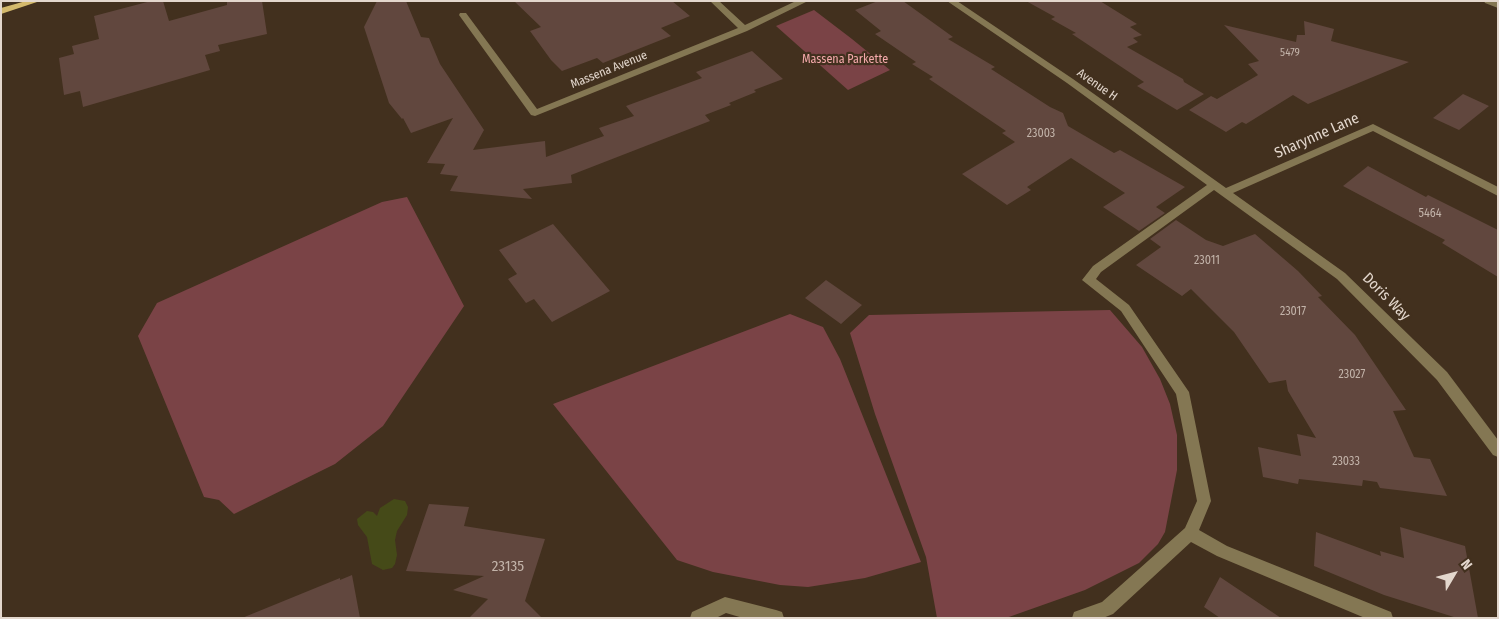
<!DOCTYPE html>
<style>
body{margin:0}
#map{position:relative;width:1499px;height:619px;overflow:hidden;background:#42301e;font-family:"Fira Sans Condensed",sans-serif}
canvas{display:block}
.frame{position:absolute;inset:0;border:2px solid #e3d7cd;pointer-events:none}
.north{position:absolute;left:1429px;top:549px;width:50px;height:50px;-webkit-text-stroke:4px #42301e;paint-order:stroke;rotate:53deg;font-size:14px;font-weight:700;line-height:20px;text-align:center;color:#e3d7cd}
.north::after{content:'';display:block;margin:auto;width:18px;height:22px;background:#e3d7cd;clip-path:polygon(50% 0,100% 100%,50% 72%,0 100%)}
</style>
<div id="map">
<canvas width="1499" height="619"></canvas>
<div class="frame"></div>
<div class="north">N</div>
</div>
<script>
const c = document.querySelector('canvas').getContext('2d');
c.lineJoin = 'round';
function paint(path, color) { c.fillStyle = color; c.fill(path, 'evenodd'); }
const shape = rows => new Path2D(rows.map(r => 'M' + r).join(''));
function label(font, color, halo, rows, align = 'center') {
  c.font = font + ' "Fira Sans Condensed",sans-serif'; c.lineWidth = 4.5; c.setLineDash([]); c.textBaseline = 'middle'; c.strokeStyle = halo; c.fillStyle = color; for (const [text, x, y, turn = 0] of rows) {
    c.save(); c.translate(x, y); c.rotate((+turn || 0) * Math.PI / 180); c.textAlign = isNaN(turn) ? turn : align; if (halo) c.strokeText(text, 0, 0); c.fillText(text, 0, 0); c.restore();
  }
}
paint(shape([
 [814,10,852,39,890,70,848,90,776,26],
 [407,197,464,306,383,426,335,464,234,514,219,500,204,497,138,336,157,303,382,202],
 [1110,310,1142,347,1160,379,1170,404,1177,435,1177,470,1165,532,1158,544,1139,563,1085,590,1006,618,937,618,926,557,875,414,850,333,869,315],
 [790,314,823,327,840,359,921,562,865,578,808,587,780,585,713,572,677,560,553,404]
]), '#7a4346');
paint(shape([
 [394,499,405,501,408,507,407,515,397,531,395,540,397,555,395,564,392,568,383,570,372,564,367,537,358,525,357,519,367,511,373,512,377,516,380,508]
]), '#454a18');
paint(shape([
 [151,1,163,1,169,21,227,5,227,1,262,1,267,34,218,45,220,51,205,55,210,70,83,107,80,91,64,95,59,58,74,54,72,46,99,39,94,16],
 [377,1,406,1,421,37,429,38,440,64,484,130,473,150,545,141,546,157,604,136,599,128,634,116,626,106,702,78,696,72,752,51,783,79,754,90,756,92,729,103,731,105,705,115,710,121,571,175,572,183,523,189,532,199,450,191,458,176,440,174,445,164,427,163,453,118,411,133,403,118,402,119,389,103,364,27],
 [514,1,672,1,690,16,661,28,671,36,603,63,597,58,562,71,551,60,530,31,541,27],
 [878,1,903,1,953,37,948,39,995,67,991,69,1050,107,1063,113,1068,126,1114,153,1120,150,1185,187,1156,207,1165,213,1139,231,1103,207,1125,193,1071,158,1027,187,1031,190,1007,205,962,174,1015,142,1002,133,1006,131,929,79,933,77,912,64,916,62,875,34,881,31,855,10],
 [1026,1,1100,1,1137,24,1130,27,1142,35,1133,38,1138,42,1127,47,1183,79,1184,82,1204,94,1177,110,1137,86,1144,82,1072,34,1076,33,1051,19,1055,17],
 [1304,21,1334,29,1331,41,1409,62,1308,104,1293,95,1246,124,1242,122,1226,132,1189,110,1211,96,1217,99,1258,75,1248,64,1259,61,1224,25,1296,42,1297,35,1305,35],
 [1463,94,1489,106,1459,130,1433,118],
 [1368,166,1426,197,1428,195,1498,230,1498,277,1442,243,1445,240,1343,186],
 [1176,220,1206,240,1223,246,1255,234,1298,271,1322,296,1318,297,1355,335,1406,410,1393,411,1414,457,1430,459,1447,496,1380,488,1377,482,1363,480,1362,486,1299,479,1298,484,1263,477,1258,447,1301,456,1297,434,1316,438,1288,391,1286,380,1269,383,1234,332,1191,289,1182,296,1136,265,1161,247,1150,239],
 [553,224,610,291,552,322,534,299,526,303,508,279,517,274,499,250],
 [826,280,862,305,841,324,805,298],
 [429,504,469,507,464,526,545,539,525,601,542,618,469,618,488,599,453,590,484,576,406,571],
 [1400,527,1465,546,1478,618,1457,618,1384,595,1314,566,1316,532,1381,556,1380,551,1404,558],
 [352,575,360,618,242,618,340,578,340,580],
 [1220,577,1281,618,1220,618,1204,607]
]), '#61473e');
paint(shape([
 [710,1,719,1,745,25,796,1,808,1,747,31,535,116,531,115,459,15,460,13,466,13,537,109,738,28,710,1],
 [947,1,957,1,1073,79,1226,188,1373,124,1498,187,1498,196,1373,131,1233,193,1345,273,1447,372,1498,440,1498,457,1493,455,1437,380,1337,279,1214,190,1101,272,1096,279,1129,305,1189,392,1211,501,1199,530,1227,546,1391,612,1393,618,1365,618,1217,556,1191,542,1113,614,1103,618,1072,618,1074,612,1102,602,1185,528,1197,501,1176,394,1121,311,1082,280,1093,266,1207,185,1067,83,947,1],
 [1484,1,1498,2,1498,8,1485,3,1484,1],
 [725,597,776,610,782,612,784,618,743,618,726,613,716,618,690,618,692,612,725,597]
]), '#847753');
paint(shape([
 [26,1,40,1,1,14,1,8,26,1]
]), '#d4b96c');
label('11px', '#c2b3a9', null, [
 ["5479",1290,53]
]);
label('12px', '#f4a9ab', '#42301e', [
 ["Massena Parkette",845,60]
]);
label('12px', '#e3d7cd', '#42301e', [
 ["Massena Avenue",609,70,-22],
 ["Avenue H",1097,85,35]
]);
label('12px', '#c2b3a9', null, [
 ["23003",1041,134],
 ["5464",1430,214],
 ["23011",1207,261],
 ["23017",1293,312],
 ["23027",1352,375],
 ["23033",1346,462]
]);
label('15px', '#e3d7cd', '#42301e', [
 ["Sharynne Lane",1317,136,-24],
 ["Doris Way",1386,297,45]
]);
label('15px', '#c2b3a9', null, [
 ["23135",508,567]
]);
</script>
